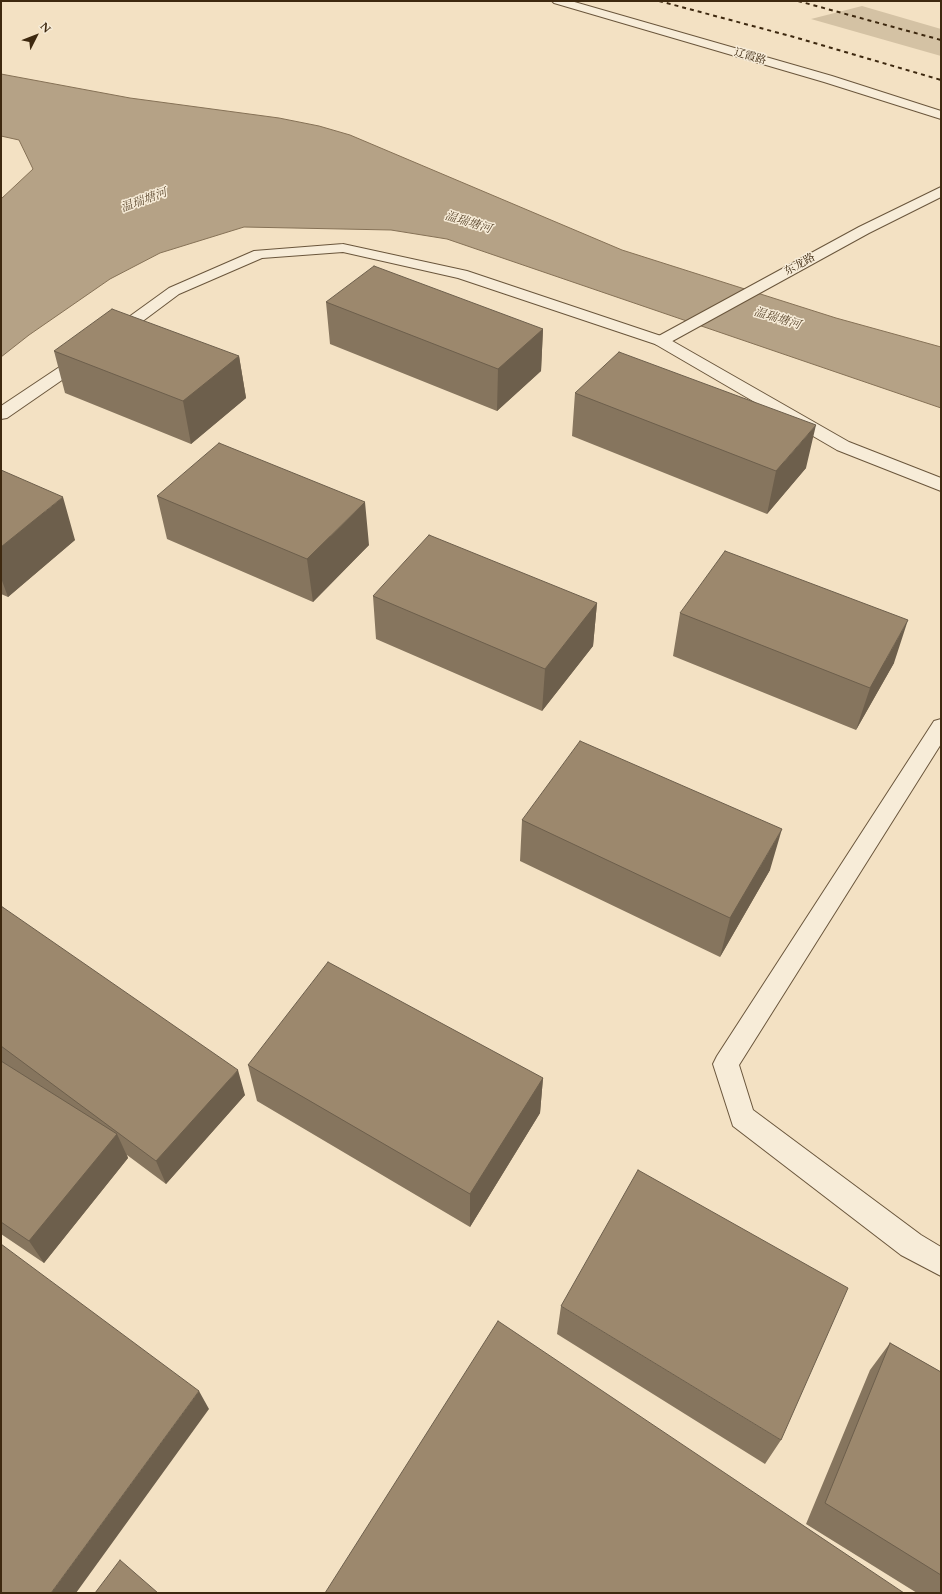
<!DOCTYPE html>
<meta charset="utf-8">
<style>
body{margin:0}
#map{position:relative;width:942px;height:1594px;overflow:hidden;background:#f3e1c3;font-family:Cardo,serif}
canvas{display:block}
.frame{position:absolute;inset:0;border:2px solid #3d280f;pointer-events:none}
.north{position:absolute;left:16px;top:16px;width:40px;height:40px;-webkit-text-stroke:3px #f7ecd8;paint-order:stroke;rotate:48deg;font-size:11px;font-weight:700;line-height:16px;text-align:center;color:#3d280f}
.north::after{content:'';display:block;margin:auto;width:14px;height:18px;background:#3d280f;clip-path:polygon(50% 0,100% 100%,50% 72%,0 100%)}
</style>
<div id="map">
<canvas width="942" height="1594"></canvas>
<div class="frame"></div>
<div class="north">N</div>
</div>
<script>
const c = document.querySelector('canvas').getContext('2d');
c.lineJoin = 'round';
function paint(path, color) { c.fillStyle = color; c.fill(path, 'evenodd'); }
const shape = rows => new Path2D(rows.map(r => 'M' + r).join(''));
function stroke(path, color, width, dash) { c.strokeStyle = color; c.lineWidth = width; c.lineCap = dash ? 'butt' : 'round'; c.setLineDash(dash || []); c.stroke(path); }
function label(font, color, halo, rows, align = 'center') {
  c.font = font + ' Cardo,"Noto Serif SC",serif'; c.lineWidth = 3; c.setLineDash([]); c.textBaseline = 'middle'; c.strokeStyle = halo; c.fillStyle = color; for (const [text, x, y, turn = 0] of rows) {
    c.save(); c.translate(x, y); c.rotate((+turn || 0) * Math.PI / 180); c.textAlign = isNaN(turn) ? turn : align; if (halo) c.strokeText(text, 0, 0); c.fillText(text, 0, 0); c.restore();
  }
}
paint(shape([
 [862,6,941,29,941,56,811,19]
]), '#d4c2a4');
const water = shape([
 [1,74,130,98,279,118,319,126,350,135,622,250,836,318,941,347,941,408,447,239,391,230,244,227,160,253,110,279,29,335,1,357,1,199,33,169,19,140,1,136,1,74]
]);
paint(water, '#b5a286');
stroke(water, '#857156', 1);
const minor = shape([
 [343,244,467,271,667,338,849,442,941,478,941,491,837,450,655,344,458,278,343,252,262,258,179,294,120,338,114,340,108,338,106,335,108,332,169,288,254,251,343,244],
 [85,352,91,354,93,357,91,360,7,418,1,419,1,406,79,354,85,352],
 [941,719,941,744,739,1065,753,1110,921,1235,941,1247,941,1276,901,1255,733,1126,713,1064,717,1056,934,721,941,719]
]);
const tertiary = shape([
 [552,1,571,1,832,76,941,111,941,119,824,82,554,3,552,1],
 [941,187,941,197,869,233,667,344,661,346,655,344,653,341,655,338,859,227,941,187]
]);
stroke(minor, '#6a563c', 2);
stroke(tertiary, '#6a563c', 2);
paint(minor, '#f7ecd8');
paint(tertiary, '#f7ecd8');
stroke(shape([
 [659,1,794,37,941,80],
 [798,1,941,40]
]), '#3d280f', 2, [4, 4]);
paint(shape([
 [326,302,543,329,541,371,497,411,330,344],
 [54,351,239,356,246,398,191,444,65,393],
 [575,393,806,468,767,514,572,436],
 [1,470,75,540,8,597,1,594],
 [157,496,369,545,313,602,167,539],
 [373,596,597,603,593,646,542,711,376,639],
 [680,613,894,663,856,730,673,656],
 [522,820,770,870,720,957,520,861],
 [1,906,245,1095,166,1184,127,1155,128,1158,44,1263,1,1234],
 [248,1065,543,1078,540,1113,470,1227,257,1101],
 [561,1306,781,1440,765,1464,557,1334],
 [890,1343,941,1372,941,1593,917,1593,806,1524,870,1370]
]), '#86755e');
paint(shape([
 [543,329,541,371,497,411,498,369],
 [239,356,246,398,191,444,183,401],
 [816,425,806,468,767,514,776,471],
 [63,497,75,540,8,597,1,578,1,547],
 [365,502,369,545,313,602,307,559],
 [597,603,593,646,542,711,545,669],
 [908,620,894,663,856,730,870,688],
 [782,829,770,870,720,957,730,918],
 [238,1070,245,1095,166,1184,156,1161],
 [543,1078,540,1113,470,1227,470,1194],
 [117,1134,128,1158,44,1263,29,1241],
 [199,1391,209,1409,76,1593,51,1593]
]), '#6d5f4c');
const building = shape([
 [374,266,543,329,498,369,326,302,374,266],
 [112,309,239,356,183,401,54,351,112,309],
 [619,352,816,425,776,471,575,393,619,352],
 [219,443,365,502,307,559,157,496,219,443],
 [1,470,63,497,1,547,1,470],
 [429,535,597,603,545,669,373,596,429,535],
 [725,551,908,620,870,688,680,613,725,551],
 [580,741,782,829,730,918,522,820,580,741],
 [1,906,238,1070,156,1161,1,1046,1,906],
 [328,962,543,1078,470,1194,248,1065,328,962],
 [1,1061,117,1134,29,1241,1,1222,1,1061],
 [638,1170,848,1288,781,1440,561,1306,638,1170],
 [1,1244,199,1391,51,1593,1,1593,1,1244],
 [498,1321,904,1593,325,1593,498,1321],
 [890,1343,941,1372,941,1575,825,1503,890,1343],
 [120,1560,158,1593,95,1593,120,1560]
]);
paint(building, '#9c886d');
stroke(building, '#6d5f4c', 1);
label('11px', '#3d280f', '#f7ecd8', [
 ["辽霞路",750,57,16],
 ["东龙路",800,265,-29]
]);
label('italic 12px', '#614d33', '#f7ecd8', [
 ["温瑞塘河",144,201,-20],
 ["温瑞塘河",468,223,17],
 ["温瑞塘河",777,319,17]
]);
</script>
